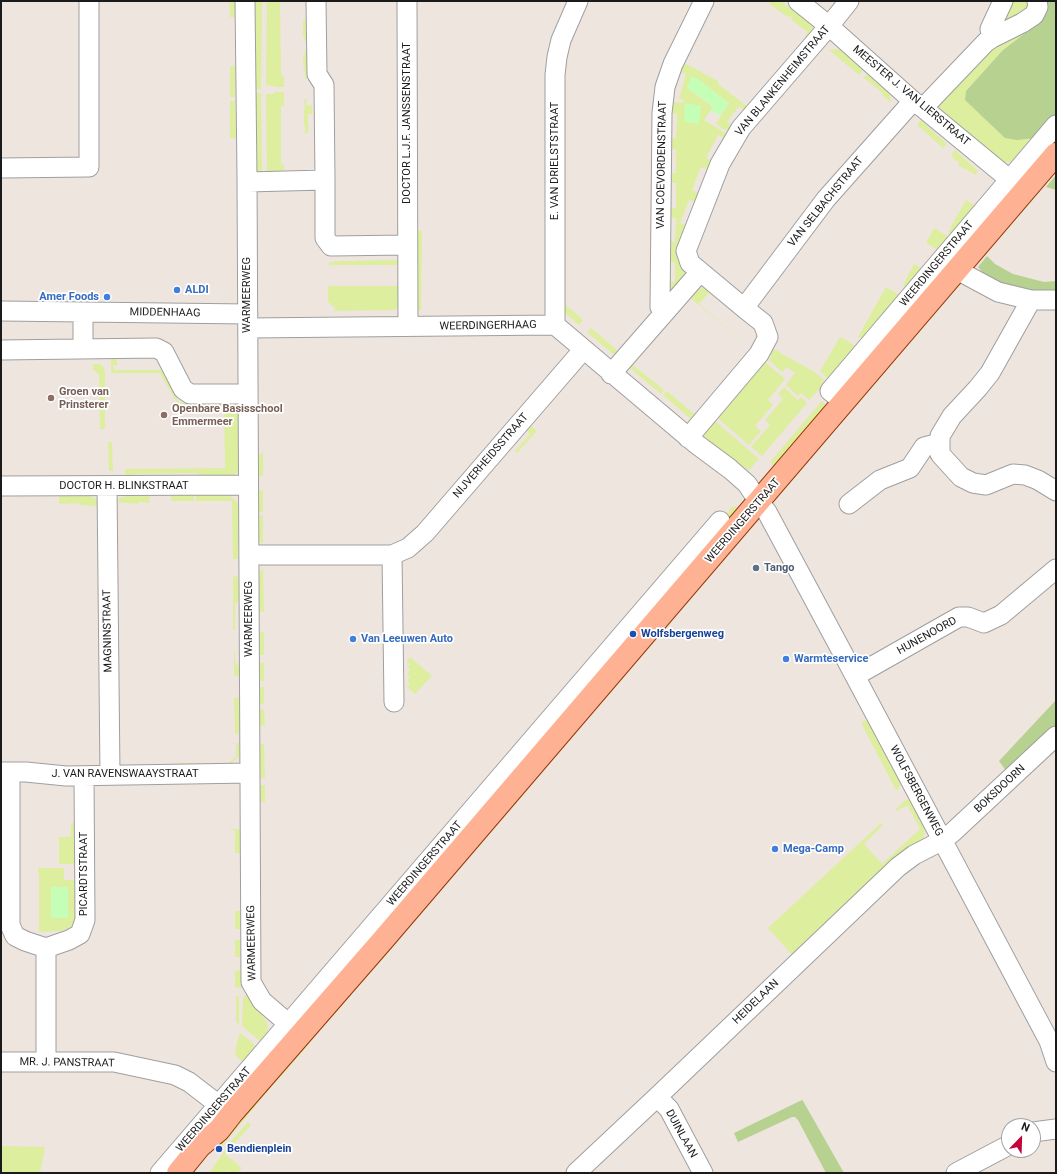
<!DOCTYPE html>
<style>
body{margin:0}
#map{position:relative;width:1057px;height:1174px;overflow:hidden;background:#eee5df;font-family:Roboto,sans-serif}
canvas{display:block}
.frame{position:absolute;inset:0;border:2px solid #1b1b1b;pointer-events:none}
.north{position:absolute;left:1001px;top:1118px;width:40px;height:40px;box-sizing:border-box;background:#fff;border:1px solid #a4a4a4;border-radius:50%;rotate:23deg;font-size:11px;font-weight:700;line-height:16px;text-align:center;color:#1b1b1b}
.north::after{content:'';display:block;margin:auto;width:14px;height:18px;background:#c60039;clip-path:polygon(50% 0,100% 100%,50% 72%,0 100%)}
</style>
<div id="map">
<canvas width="1057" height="1174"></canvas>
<div class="frame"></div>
<div class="north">N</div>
</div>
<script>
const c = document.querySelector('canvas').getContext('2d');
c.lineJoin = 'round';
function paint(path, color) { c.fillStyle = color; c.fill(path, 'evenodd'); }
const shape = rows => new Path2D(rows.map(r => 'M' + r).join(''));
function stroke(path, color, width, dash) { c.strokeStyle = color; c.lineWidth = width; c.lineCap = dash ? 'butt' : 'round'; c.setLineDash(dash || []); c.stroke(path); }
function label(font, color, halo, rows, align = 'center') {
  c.font = font + ' Roboto,sans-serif'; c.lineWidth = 3.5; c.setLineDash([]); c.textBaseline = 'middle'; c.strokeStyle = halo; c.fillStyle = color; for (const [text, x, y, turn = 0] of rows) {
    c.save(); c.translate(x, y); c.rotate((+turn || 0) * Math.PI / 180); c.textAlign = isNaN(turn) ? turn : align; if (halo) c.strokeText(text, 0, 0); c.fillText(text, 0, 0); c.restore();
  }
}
paint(shape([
 [229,1,235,1,235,17,230,17],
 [254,1,262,1,261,89,255,89],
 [267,1,280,1,281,75,284,76,284,87,274,87,274,86,266,85],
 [771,1,781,1,797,13,800,12,810,21,813,28,810,36,805,36,808,32,791,20,792,18,790,16,788,17,769,4],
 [1007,1,1035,1,1035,4,997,32],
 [303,20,307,20,307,42,305,42,304,37,303,37],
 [1038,23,1003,50,966,91,1036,138,1015,161,1010,162,1003,162,1000,161,939,109,940,108,935,103,988,44],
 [837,49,843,51,864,69,859,75,829,50],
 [305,50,307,50,307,79,305,79,305,72,304,72,303,55,305,55],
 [684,63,718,81,718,84,747,106,744,110,739,106,727,122,735,128,731,134,716,124,729,103,695,78,687,88,713,107,704,120,730,136,727,140,718,135,706,158,716,163,712,171,701,167,692,190,703,194,699,203,689,200,680,223,690,226,686,275,670,293,667,292,664,282,675,282,675,262,664,262,664,242,675,242,676,218,665,217,665,208,676,208,676,183,665,183,665,173,676,173,676,149,666,148,666,139,676,138,677,114,666,113,667,101,683,103,684,100,679,99,686,74,680,72],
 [230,66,235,66,235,97,230,97],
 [868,73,887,89,890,95,891,103,882,95,883,94,880,91,864,78],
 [274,92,284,92,284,106,281,106,281,164,284,165,284,171,302,171,267,171,266,94,274,94],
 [255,93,261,93,262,174,254,168],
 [304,99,307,100,306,105,310,106,311,104,312,105,312,114,308,114,308,133,305,133,305,126,304,126,304,109,305,108],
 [230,101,235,101,236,138,230,138],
 [921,120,947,144,943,148,917,125],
 [955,150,978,171,976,175,958,165,959,162,953,158,953,157,951,155],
 [966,200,976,206,952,234,948,232],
 [934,228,949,237,938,250,926,243],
 [415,231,422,231,421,311,419,311,417,308],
 [400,260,399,265,329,265,329,262,334,262,335,261],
 [914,264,922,269,906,287,903,285],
 [328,286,399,286,399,304,395,310,334,311,335,308,328,302],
 [886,287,900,295,862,339,858,337],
 [708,288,711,290,699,304,744,342,688,296,694,289],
 [565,304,583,320,579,325,565,313],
 [591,328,616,349,618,353,614,355,587,332],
 [840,337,856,346,828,379,820,371],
 [772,348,816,373,826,382,809,400,801,393,798,396,786,385,795,373,787,367,782,372,769,360,771,357,770,351],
 [111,358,117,358,117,365,113,365,114,370,162,370,179,403,236,402,238,404,238,471,232,477,201,477,197,473,134,474,130,477,125,477,125,469,225,468,224,407,178,405,160,373,111,373],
 [765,362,785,379,768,400,773,405,755,426,761,431,749,445,714,415,720,416],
 [93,364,100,364,103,366,105,370,105,429,100,429,99,374,93,370],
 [630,365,633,365,664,390,661,394,630,368],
 [784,387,798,400,801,397,807,403,762,456,751,447,770,425,765,420,783,399,778,394],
 [667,391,700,419,694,422,663,395],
 [821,402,823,402,827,406,775,467,770,462],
 [714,420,759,459,749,470,742,466,706,442,706,440,702,435],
 [528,423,537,431,517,453,515,451,530,434,524,428],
 [108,442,112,442,113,471,109,471],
 [263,452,263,476,257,476,257,457],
 [263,490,263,512,258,512,257,491],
 [150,494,149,503,138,502,138,504,117,502,120,498,129,495],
 [171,494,194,494,194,501,171,501],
 [196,494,228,494,238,503,238,559,233,559,232,501,196,501],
 [59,495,89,495,97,500,99,506,79,505,78,503,62,504,59,503],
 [735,506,739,510,700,551,728,517,729,516,727,513,732,507],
 [263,515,263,543,257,542,258,516],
 [263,568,264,612,258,611,258,574],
 [238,576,239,600,235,604,235,630,233,630,233,577],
 [258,632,264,632,264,655,258,655],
 [235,651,235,662,239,666,239,676,234,676,234,652],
 [410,657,432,676,415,694,407,687,410,683,407,680,410,677,407,674,410,670,407,667,410,664,407,661],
 [258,662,264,663,264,681,258,681],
 [258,687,264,687,264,704,258,704],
 [234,698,239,698,239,732,237,734,235,734],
 [258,709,264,709,265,726,259,726],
 [869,718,902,781,898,790,896,790,861,723],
 [236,743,239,743,239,756,228,767,177,767,177,764,174,765,174,763,229,763,236,756],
 [259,744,264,744,265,778,259,778],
 [259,785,265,785,265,802,259,802],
 [905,800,909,800,911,801,925,828,924,839,794,957,768,928,881,823,883,825,864,844,882,864,920,829,907,805,897,811,895,810],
 [71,823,76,823,76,864,59,864,59,837,71,837],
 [230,829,238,829,240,830,240,853,235,853,235,830,230,830],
 [38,868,64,868,64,880,75,880,75,922,74,924,70,927,61,931,39,932,39,873,38,873],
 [235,911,240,911,240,929,235,929],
 [235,940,240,940,240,957,235,957],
 [390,946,393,946,332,1017,328,1015],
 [241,970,241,988,235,987,235,971],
 [250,994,266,1014,263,1016,268,1025,267,1032,260,1041,242,1026,243,998,246,995],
 [236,996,239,996,239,1024,236,1022],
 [240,1033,256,1046,243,1062,235,1055,237,1042],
 [306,1043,309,1044,261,1099,257,1096],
 [255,1098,259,1102,228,1139,220,1150,219,1149,225,1132],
 [248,1122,251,1125,225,1154,242,1168,237,1173,230,1173,227,1170,224,1173,209,1173,232,1140],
 [1,1146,45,1147,40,1173,1,1173]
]), '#ddee9f');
paint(shape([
 [1041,1,1056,1,1056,114,1036,138,1017,140,1005,138,965,100,966,91,1003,50,1037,24],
 [1056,175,1056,190,1046,187],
 [987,256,995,264,1013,274,1044,282,1056,281,1056,295,1015,291,986,276,978,267],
 [1056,700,1056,726,1006,771,999,761],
 [802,1100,803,1101,844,1173,826,1173,798,1120,795,1117,792,1117,738,1142,734,1133]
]), '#b6d190');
paint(shape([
 [691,76,698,79,729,103,720,116,711,110,713,106,687,88],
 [685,103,701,106,699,124,684,122],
 [51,887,68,887,68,918,51,918]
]), '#c5feb6');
const minor = shape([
 [245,1,247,177,251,982,262,1001,283,1019,302,1034],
 [407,1,408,326],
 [798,1,829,26,913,101,923,108,1009,179,1018,187],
 [992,38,990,29,1003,1],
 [923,108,986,42,992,38,1022,23,1034,15,1038,7,1037,1],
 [1,168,89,167,89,1],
 [325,180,325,238,331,246,407,245],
 [247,182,325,180,324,85,317,74,316,1],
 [957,270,998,292,1031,300,1056,300],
 [1031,300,990,373,978,388,952,416,940,436,940,454,961,477,973,483,986,485,1013,474,1025,475,1038,480,1056,491],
 [744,308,690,263,686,251,720,164,741,128,829,26,849,1],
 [1,311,248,314],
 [666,311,700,272],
 [555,325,555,75,557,57,561,40,578,1],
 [248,328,555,325,695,443,730,469,747,484,759,502,767,512,855,676,1049,1041,1056,1062],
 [83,349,83,312],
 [1,350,156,348,164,352,183,389,190,394,248,394],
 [611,374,666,311,660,307,662,113,665,87,673,64,704,1],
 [844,402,830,391,1056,125],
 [688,438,759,354,768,337,763,323,744,308,826,199,913,101],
 [1,486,248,485],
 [107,486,110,775],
 [849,504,880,480,910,468,924,447,940,443],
 [249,555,392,555,408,548,425,533,583,350],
 [392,555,394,702],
 [855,676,959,617,968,617,984,623,1001,615,1056,569],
 [1,772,26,772,66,776,250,773],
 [10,772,10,925,15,936,25,941,46,948,69,940,80,934,85,920,84,776],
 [1,1062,114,1062,175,1075,189,1082,219,1105],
 [46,1062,46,948],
 [657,1097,669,1109,703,1173],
 [1033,1132,1056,1129],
 [160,1173,720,521],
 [576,1173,657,1097,898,867,914,855,943,840,953,832,1056,736],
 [956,1173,1009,1145]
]);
const major = shape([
 [178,1173,200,1146,219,1130,233,1112,382,941,1056,154]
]);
stroke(minor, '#9f9f9f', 21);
stroke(major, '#923700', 24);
stroke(minor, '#fff', 19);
stroke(major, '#ffb193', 22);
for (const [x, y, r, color] of [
 [177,290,4,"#3f7fe0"],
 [107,297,4,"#3f7fe0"],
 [51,398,4,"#8d6e63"],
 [164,415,4,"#8d6e63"],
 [756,568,4,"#5c6f8a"],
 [633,634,4,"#1a4fb4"],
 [353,639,4,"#3f7fe0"],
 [786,659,4,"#3f7fe0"],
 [775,849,4,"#3f7fe0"],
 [219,1149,4,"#1a4fb4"]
]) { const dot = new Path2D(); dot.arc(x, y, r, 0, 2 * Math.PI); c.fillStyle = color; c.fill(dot); stroke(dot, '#fff', 1.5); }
label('11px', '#1b1b1b', '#fff', [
 ["VAN BLANKENHEIMSTRAAT",783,81,-50],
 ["MEESTER J. VAN LIERSTRAAT",911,96,40],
 ["DOCTOR L.J.F. JANSSENSTRAAT",407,123,-90],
 ["E. VAN DRIELSTSTRAAT",555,161,-90],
 ["VAN COEVORDENSTRAAT",662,165,-89],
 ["VAN SELBACHSTRAAT",826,202,-51],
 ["WEERDINGERSTRAAT",937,264,-50],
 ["WARMEERWEG",247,295,-90],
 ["MIDDENHAAG",165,313,1],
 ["WEERDINGERHAAG",488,326,-1],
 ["NIJVERHEIDSSTRAAT",491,456,-49],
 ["DOCTOR H. BLINKSTRAAT",124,486],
 ["WEERDINGERSTRAAT",743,521,-49],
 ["WARMEERWEG",249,619,-90],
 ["MAGNINSTRAAT",108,631,-91],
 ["HUNENOORD",927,636,-29],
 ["J. VAN RAVENSWAAYSTRAAT",125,774],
 ["BOKSDOORN",1000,789,-43],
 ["WOLFSBERGENWEG",916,791,62],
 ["WEERDINGERSTRAAT",425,864,-49],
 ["PICARDTSTRAAT",84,874,-90],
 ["WARMEERWEG",252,943,-91],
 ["HEIDELAAN",756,1002,-44],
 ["MR. J. PANSTRAAT",67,1063,1],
 ["WEERDINGERSTRAAT",214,1110,-49],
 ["DUINLAAN",681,1134,61]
]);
label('bold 11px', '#366cbe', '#fff', [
 ["ALDI",185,290],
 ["Amer Foods",99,297,"right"],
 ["Van Leeuwen Auto",361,639],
 ["Warmteservice",794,659],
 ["Mega-Camp",783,849]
], 'left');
label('bold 11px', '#785e54', '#fff', [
 ["Groen van",59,392],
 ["Prinsterer",59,405],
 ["Openbare Basisschool",172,409],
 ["Emmermeer",172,422]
], 'left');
label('bold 11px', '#4e5e75', '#fff', [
 ["Tango",764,568]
], 'left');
label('bold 11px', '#164399', '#fff', [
 ["Wolfsbergenweg",641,634],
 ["Bendienplein",227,1149]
], 'left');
</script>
